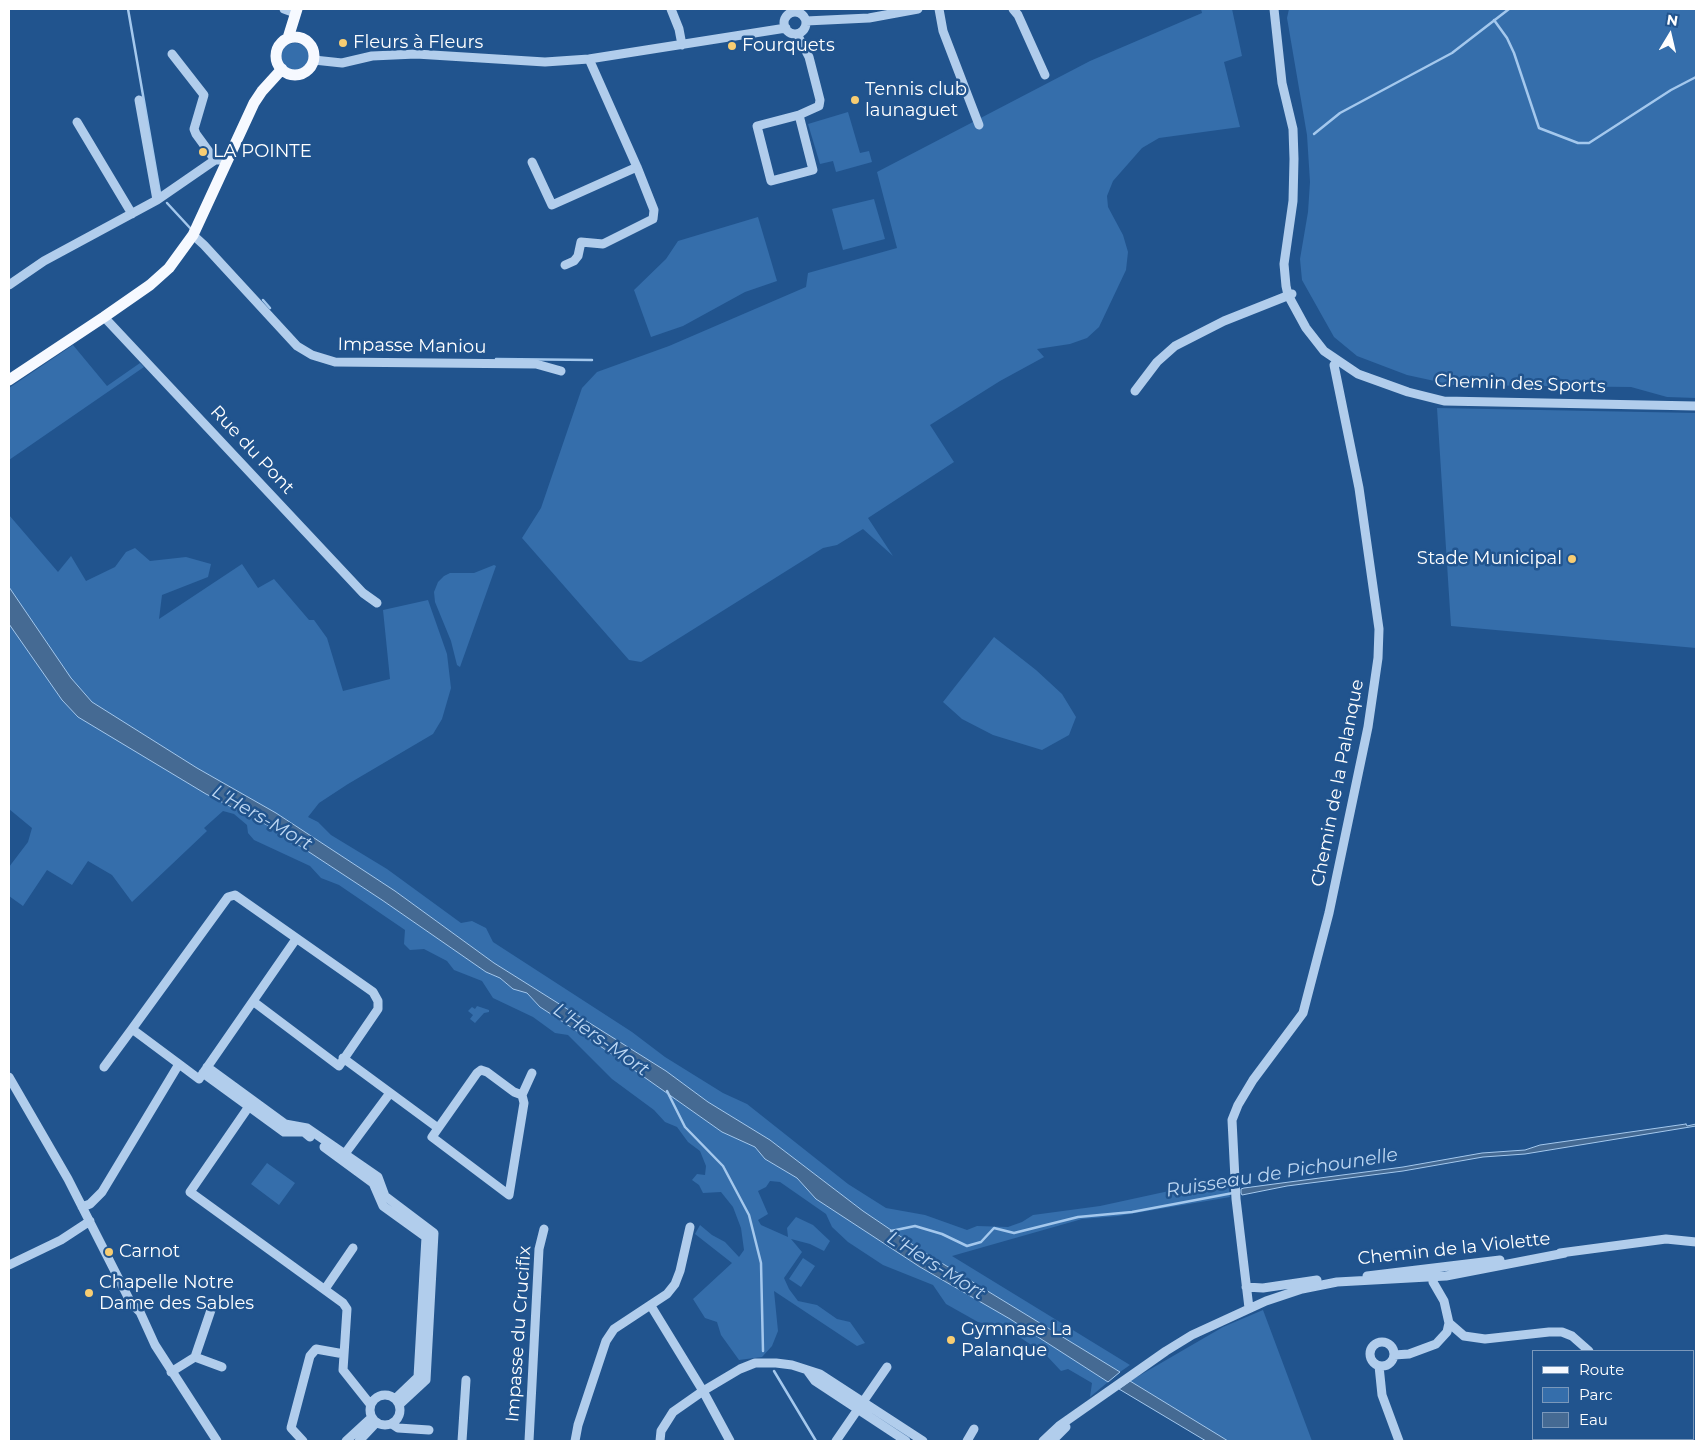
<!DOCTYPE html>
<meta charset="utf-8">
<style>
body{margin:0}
#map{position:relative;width:1705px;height:1450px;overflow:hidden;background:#21548e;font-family:Montserrat,sans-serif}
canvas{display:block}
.frame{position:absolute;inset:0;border:10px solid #fff;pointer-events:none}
.legend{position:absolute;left:1532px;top:1350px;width:162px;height:90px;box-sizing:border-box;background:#21548e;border:1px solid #7a98bb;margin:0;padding:6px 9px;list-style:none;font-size:15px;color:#fff}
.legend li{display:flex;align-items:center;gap:10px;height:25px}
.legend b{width:25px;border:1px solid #7a98bb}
.north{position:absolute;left:1645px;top:10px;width:50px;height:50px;-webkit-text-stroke:4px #21548e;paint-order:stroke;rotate:9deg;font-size:14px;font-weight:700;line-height:20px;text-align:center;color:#fff}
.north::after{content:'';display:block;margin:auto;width:18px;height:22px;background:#fff;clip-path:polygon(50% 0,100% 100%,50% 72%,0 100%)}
</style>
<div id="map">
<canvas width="1705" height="1450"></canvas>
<div class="frame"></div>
<ul class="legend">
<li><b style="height:6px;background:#f6f9ff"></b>Route</li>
<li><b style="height:14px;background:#356eab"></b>Parc</li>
<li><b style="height:14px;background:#456a93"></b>Eau</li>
</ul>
<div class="north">N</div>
</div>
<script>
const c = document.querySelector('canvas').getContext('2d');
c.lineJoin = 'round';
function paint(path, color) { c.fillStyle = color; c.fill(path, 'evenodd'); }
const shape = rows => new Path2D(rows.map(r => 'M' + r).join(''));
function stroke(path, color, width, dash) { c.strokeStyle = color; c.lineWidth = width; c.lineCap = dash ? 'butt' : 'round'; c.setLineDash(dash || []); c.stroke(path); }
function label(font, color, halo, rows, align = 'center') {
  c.font = font + ' Montserrat,sans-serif'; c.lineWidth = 5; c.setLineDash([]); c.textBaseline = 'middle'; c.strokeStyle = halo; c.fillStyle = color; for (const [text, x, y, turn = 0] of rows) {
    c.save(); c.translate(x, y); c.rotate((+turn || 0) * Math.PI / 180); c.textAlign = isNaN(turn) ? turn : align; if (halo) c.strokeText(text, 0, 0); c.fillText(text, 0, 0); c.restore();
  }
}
paint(shape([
 [1201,9,1232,9,1242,56,1224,62,1240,127,1159,138,1142,148,1113,181,1107,196,1108,207,1123,235,1128,252,1126,270,1099,327,1087,338,1070,344,1037,349,1044,357,1000,381,930,425,954,462,868,518,893,556,863,529,837,545,823,548,641,662,629,660,522,538,541,508,582,388,597,372,669,346,806,287,808,273,897,248,877,172,1090,61,1202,13],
 [1289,9,1696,9,1696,398,1667,397,1631,387,1453,385,1407,375,1357,356,1334,337,1302,280,1300,259,1308,212,1310,182,1307,135,1287,18],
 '281 57a14 14 0 1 1 28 0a14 14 0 1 1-28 0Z',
 [848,112,860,153,869,151,872,162,836,172,833,161,820,164,808,124],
 [874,199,885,239,843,250,832,209],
 [758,217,777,281,745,292,683,326,651,337,634,290,666,259,678,241],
 [73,345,107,386,140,363,144,367,9,460,9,388],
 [1437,408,1696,413,1696,648,1451,626],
 [9,515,58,572,71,556,86,581,115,567,126,552,135,548,150,561,186,557,211,564,208,577,162,595,159,619,242,564,258,588,274,579,309,620,314,620,327,638,343,691,390,679,383,610,428,600,447,654,451,688,442,719,433,734,348,784,319,803,308,817,318,822,331,835,387,869,461,923,472,921,486,928,493,942,632,1032,665,1057,723,1093,747,1104,848,1184,886,1208,925,1215,967,1230,977,1226,1008,1227,1022,1222,1033,1215,1100,1206,1169,1191,1198,1191,1213,1184,1228,1183,1230,1197,1118,1216,1082,1219,952,1256,1130,1365,1120,1372,922,1251,863,1211,770,1140,708,1102,666,1071,494,963,395,891,276,813,197,768,92,702,71,678,9,587],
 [494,565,496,566,460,667,457,665,451,641,435,602,434,592,438,582,444,576,450,573,474,573],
 [9,624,62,700,79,717,206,794,271,827,382,900,486,972,500,978,513,989,527,993,540,1007,603,1048,722,1132,755,1147,765,1159,797,1178,816,1199,920,1267,1010,1319,1108,1382,1090,1397,1092,1383,1068,1369,1061,1371,1046,1355,1021,1338,996,1326,978,1322,946,1304,933,1285,883,1265,848,1242,832,1227,826,1214,780,1182,770,1181,766,1187,758,1191,768,1214,758,1220,761,1225,788,1237,787,1228,796,1217,813,1225,830,1241,824,1251,810,1244,791,1239,802,1252,784,1278,789,1289,798,1301,817,1305,837,1319,850,1322,865,1343,857,1346,774,1291,778,1331,772,1346,762,1357,739,1360,721,1335,717,1322,705,1318,693,1299,732,1263,695,1234,700,1225,712,1235,725,1242,739,1257,744,1250,741,1228,733,1207,721,1192,703,1193,699,1185,692,1180,697,1174,705,1175,706,1166,700,1151,688,1142,677,1127,665,1122,654,1110,612,1079,568,1035,555,1033,533,1017,493,998,482,981,454,970,447,961,424,949,410,950,404,944,405,930,339,885,321,878,310,866,254,840,248,833,247,825,234,814,223,811,204,828,207,831,132,902,112,875,88,861,72,885,47,870,23,906,9,896,9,867,28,842,32,828,9,809],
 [994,637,1036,670,1062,694,1076,717,1069,735,1042,750,993,735,962,719,943,702],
 [477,1006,489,1010,489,1012,484,1013,475,1023,470,1019,473,1015,468,1011,472,1007,475,1009],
 [267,1163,295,1183,279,1205,251,1184],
 [803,1258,815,1266,801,1287,789,1279],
 [1263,1310,1312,1441,1228,1441,1130,1381,1223,1327]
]), '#356eab');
const water = shape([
 [9,587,71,678,92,702,197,768,276,813,395,891,494,963,666,1071,708,1102,770,1140,863,1211,922,1251,1120,1372,1108,1382,1010,1319,920,1267,816,1199,797,1178,765,1159,755,1147,722,1132,603,1048,540,1007,527,993,513,989,500,978,486,972,382,900,271,827,206,794,78,717,62,700,9,624,9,587],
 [1686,1124,1687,1126,1696,1124,1696,1126,1525,1154,1483,1157,1403,1171,1287,1186,1242,1195,1241,1193,1241,1189,1244,1188,1403,1167,1482,1153,1525,1150,1540,1145,1686,1124],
 [1130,1381,1220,1436,1228,1441,1206,1441,1119,1389,1130,1381]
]);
paint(water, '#456a93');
stroke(water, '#a4c8ed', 1);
stroke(shape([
 [128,9,160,193],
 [1494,20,1507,38,1514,53,1539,128,1578,143,1589,143,1671,90,1696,77],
 [1314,134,1340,113,1452,53,1509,9],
 [167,203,191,229],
 [263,300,270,308],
 [496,359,592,360],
 [667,1091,685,1127,723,1166,749,1215,761,1263,763,1351],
 [891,1231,915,1226,942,1234,967,1246,981,1242,994,1228,1014,1233,1078,1217,1132,1212,1233,1193],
 [774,1371,816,1441]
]), '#a4c8ed', 2.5);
stroke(shape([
 [284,9,295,13],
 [671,9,679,29,682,45],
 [939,9,943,31,979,125],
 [1013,9,1018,15,1045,75],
 [1274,9,1282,83,1293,129,1294,159,1293,201,1284,264,1286,286,1288,295,1306,328,1324,351,1358,374,1408,392,1444,401,1696,406],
 '784 23a11 11 0 1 1 22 0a11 11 0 1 1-22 0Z',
 [806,21,869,18,918,9],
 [797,34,809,57,820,100,819,106,799,115,757,126,771,181,813,170,799,115],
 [172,54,204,95,194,129,196,134,215,160,219,160],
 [314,60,342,63,372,56,416,54,545,62,589,59,786,28],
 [139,100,157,200],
 [77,122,132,214],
 [532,162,552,205,637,167,589,59],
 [193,235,204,245,297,346,312,355,335,362,536,364,561,371],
 [565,265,574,261,578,256,581,242,603,244,653,219,654,210,637,167],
 [9,285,44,261,157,200,215,160],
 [104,317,363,593,377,603],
 [1135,391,1157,362,1175,346,1224,321,1292,294],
 [343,1058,438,1128],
 [179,1064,132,1029,228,897,235,895,373,992,378,1001,378,1009,339,1066,254,1002],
 [104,1067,132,1029],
 [207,1067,285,1124,307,1128,378,1177,385,1196,434,1233,426,1380,399,1405],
 [481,1070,487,1072,514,1092,522,1095,524,1103,509,1195,432,1137,477,1073,481,1070],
 [203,1073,284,1132,304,1132,310,1137],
 [9,1077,68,1179,131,1303,140,1312,155,1345,217,1441],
 [522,1095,532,1073],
 [252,1102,190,1192,343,1303,347,1309,343,1370,370,1404],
 [324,1147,373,1183,383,1206,426,1237,418,1377,395,1399],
 [341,1159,390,1093],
 [82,1207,90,1204,102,1192,179,1064,199,1079,296,939],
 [1560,1253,1666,1239,1696,1242],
 [9,1265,61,1240,90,1221],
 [1433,1272,1433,1282,1444,1301,1449,1323,1464,1336,1485,1339,1549,1332,1562,1332,1572,1336,1589,1351],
 [1367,1276,1500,1260],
 [1246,1287,1263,1288,1317,1280],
 [325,1289,353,1248],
 [651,1306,703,1391,730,1441],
 [1249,1308,1236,1199,1232,1120,1238,1105,1253,1080,1303,1013,1329,913,1368,727,1378,658,1379,629,1359,488,1334,365],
 '1370 1354a12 12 0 1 1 24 0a12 12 0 1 1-24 0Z',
 [1394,1355,1409,1354,1436,1344,1447,1332,1449,1323],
 [195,1357,222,1367],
 [1379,1366,1382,1395,1399,1441],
 [807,1370,815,1381,906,1441],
 [171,1372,195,1357,211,1310],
 '370 1410a15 15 0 1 1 30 0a15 15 0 1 1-30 0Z',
 [392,1424,398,1428,429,1430],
 [1678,1439,1681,1441],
 [303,1441,291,1428,310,1356,316,1349,344,1354],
 [346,1441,371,1418],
 [359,1441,376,1423],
 [462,1441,466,1380],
 [529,1441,539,1249,544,1229],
 [575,1441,578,1425,606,1341,614,1329,667,1294,675,1284,680,1271,690,1227],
 [660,1441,661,1431,673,1412,703,1391,740,1369,755,1363,776,1363,792,1365,820,1374,923,1441],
 [836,1441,887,1367],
 [967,1441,974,1429],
 [1043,1441,1059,1426,1166,1351,1192,1335,1266,1301,1302,1289,1337,1282,1446,1276,1565,1253],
 [1052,1441,1066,1427],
 [1584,1441,1587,1439]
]), '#b1cdec', 9);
stroke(shape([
 '276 56a19 19 0 1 1 38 0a19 19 0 1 1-38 0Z',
 [288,38,297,9],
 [9,380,104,317,150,285,169,268,193,235,254,103,262,91,282,69]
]), '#f6f9ff', 11);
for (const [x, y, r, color] of [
 [343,43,5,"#f8cd72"],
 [732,46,5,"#f8cd72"],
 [855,100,5,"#f8cd72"],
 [203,152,5,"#f8cd72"],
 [1572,559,5,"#f8cd72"],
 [109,1252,5,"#f8cd72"],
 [89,1293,5,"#f8cd72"],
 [951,1340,5,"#f8cd72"]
]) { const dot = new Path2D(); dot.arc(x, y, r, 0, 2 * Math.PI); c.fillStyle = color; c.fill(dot); stroke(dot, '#21548e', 2); }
label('18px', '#fff', '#21548e', [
 ["Fleurs à Fleurs",353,43],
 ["Fourquets",742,46],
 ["Tennis club",865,90],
 ["launaguet",865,111],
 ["LA POINTE",213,152],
 ["Stade Municipal",1562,559,"right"],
 ["Carnot",119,1252],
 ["Chapelle Notre",99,1283],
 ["Dame des Sables",99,1304],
 ["Gymnase La",961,1330],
 ["Palanque",961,1351]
], 'left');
label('18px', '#fff', '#21548e', [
 ["Impasse Maniou",412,346,1],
 ["Chemin des Sports",1520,384,2],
 ["Rue du Pont",252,450,47],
 ["Chemin de la Palanque",1338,783,-79],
 ["Chemin de la Violette",1454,1249,-6],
 ["Impasse du Crucifix",519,1334,-86]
]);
label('italic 19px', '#bdd7f3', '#21548e', [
 ["L'Hers-Mort",262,818,30],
 ["L'Hers-Mort",601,1040,35],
 ["Ruisseau de Pichounelle",1282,1173,-9],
 ["L'Hers-Mort",936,1266,32]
]);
</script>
